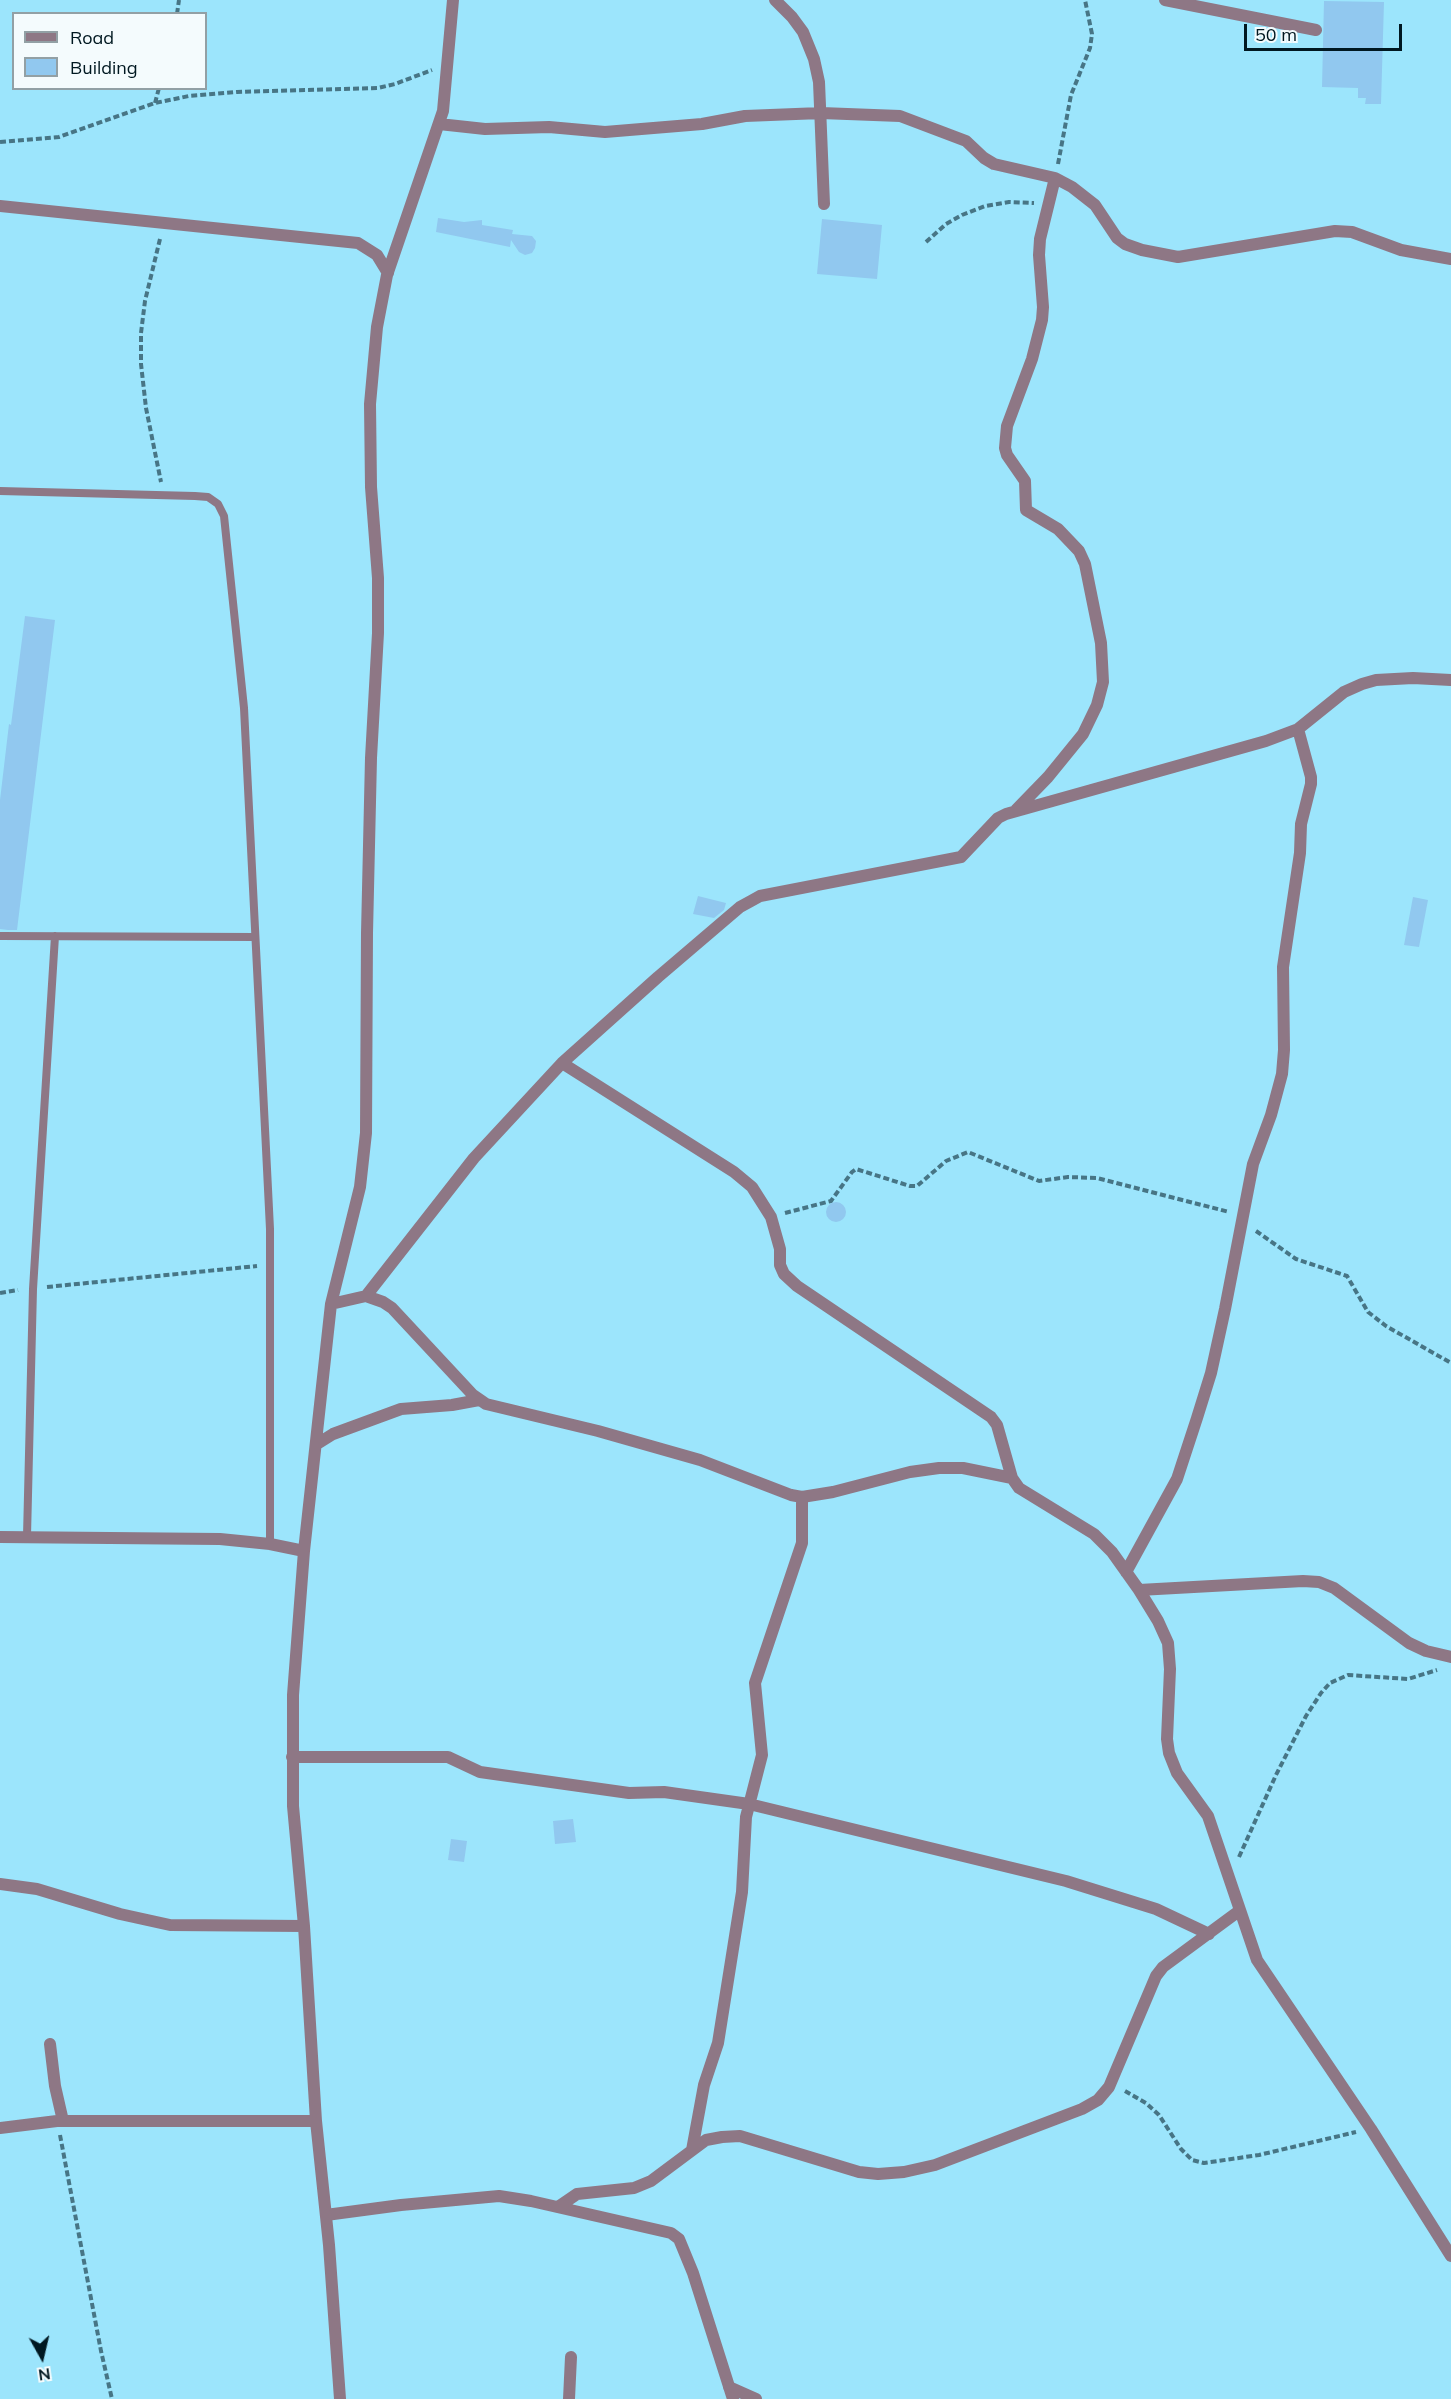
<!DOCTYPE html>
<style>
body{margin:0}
#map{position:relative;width:1451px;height:2399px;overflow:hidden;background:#9ce5fc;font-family:Mulish,sans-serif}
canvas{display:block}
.legend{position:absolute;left:12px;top:12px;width:195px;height:78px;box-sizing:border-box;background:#f4fbfd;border:2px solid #92a0a5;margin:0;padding:8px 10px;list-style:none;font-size:18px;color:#001821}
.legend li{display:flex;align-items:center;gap:12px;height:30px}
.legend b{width:30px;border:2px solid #92a0a5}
.north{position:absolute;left:12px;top:2327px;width:60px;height:60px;-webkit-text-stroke:4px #f4fbfd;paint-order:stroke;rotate:172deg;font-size:16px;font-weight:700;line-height:24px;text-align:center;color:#001821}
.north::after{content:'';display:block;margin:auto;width:21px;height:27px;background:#001821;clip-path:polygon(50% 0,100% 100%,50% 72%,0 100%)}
.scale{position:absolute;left:1244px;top:24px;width:158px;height:27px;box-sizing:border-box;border:3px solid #001821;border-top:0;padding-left:8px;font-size:18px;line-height:21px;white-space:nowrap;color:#001821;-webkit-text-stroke:4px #f4fbfd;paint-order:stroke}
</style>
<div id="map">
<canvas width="1451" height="2399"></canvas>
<ul class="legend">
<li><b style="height:8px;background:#8e7785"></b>Road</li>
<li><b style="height:16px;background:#91c8ef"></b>Building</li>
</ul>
<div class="north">N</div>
<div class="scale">50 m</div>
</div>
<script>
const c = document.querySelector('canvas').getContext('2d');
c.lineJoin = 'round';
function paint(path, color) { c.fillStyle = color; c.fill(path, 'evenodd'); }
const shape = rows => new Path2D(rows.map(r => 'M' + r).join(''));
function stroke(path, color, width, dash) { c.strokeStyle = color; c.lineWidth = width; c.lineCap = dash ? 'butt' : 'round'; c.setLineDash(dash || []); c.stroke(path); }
paint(shape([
 [1324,1,1384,2,1381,104,1365,104,1366,98,1358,98,1358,88,1322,87],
 [438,218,464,222,482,220,482,225,513,230,512,234,532,236,536,241,535,248,532,253,525,255,519,252,511,240,510,247,436,232],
 [822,219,882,225,877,279,817,274],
 [25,616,55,620,17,930,8,930,0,929,0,800,9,724,11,725],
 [698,896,726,903,724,910,714,918,693,914],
 [1413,897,1428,900,1419,947,1404,945],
 '826 1212a10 10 0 1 1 20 0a10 10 0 1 1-20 0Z',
 [573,1819,576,1842,555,1844,553,1821],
 [451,1839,467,1841,464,1862,448,1860]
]), '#91c8ef');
stroke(shape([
 [177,14,179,0],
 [155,103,159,88],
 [0,142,59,137,155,103,189,96,237,92,378,88,395,84,432,70],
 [1058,164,1071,95,1090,48,1092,34,1085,0],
 [160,239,145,301,141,333,141,364,146,408,161,482],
 [926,242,946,224,962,215,985,206,1009,202,1034,203],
 [785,1213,831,1201,852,1172,856,1169,910,1186,917,1186,946,1161,968,1152,1039,1181,1068,1177,1097,1178,1229,1212],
 [1256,1231,1296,1259,1347,1276,1368,1312,1386,1326,1451,1363],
 [47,1287,257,1266],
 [0,1293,18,1290],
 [1239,1857,1276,1775,1306,1716,1321,1693,1330,1683,1348,1675,1408,1679,1437,1670],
 [1125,2091,1146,2103,1159,2115,1181,2149,1192,2160,1204,2163,1259,2155,1356,2132],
 [60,2135,101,2351,112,2399]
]), '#477585', 4, [6, 3]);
stroke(shape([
 [0,491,195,496,208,497,218,504,224,516,244,708,270,1229,270,1544],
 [0,936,255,937],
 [27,1536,33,1289,55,936]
]), '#8e7785', 8);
stroke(shape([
 [775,0,792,17,803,32,814,59,819,82,824,204],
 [1165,0,1316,30],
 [439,124,485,129,549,127,605,132,702,124,745,116,821,113,900,116,966,141,984,158,994,164,1055,178,1072,187,1095,205,1117,238,1125,244,1142,250,1178,257,1335,231,1352,232,1401,250,1451,259],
 [0,206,358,243,377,255,388,273],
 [1016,810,1048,777,1083,734,1097,705,1103,682,1101,643,1085,564,1079,551,1058,529,1026,510,1025,481,1007,455,1005,448,1007,426,1032,359,1042,320,1043,307,1039,255,1040,239,1055,178],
 [562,1063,734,1172,752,1187,771,1217,780,1249,780,1265,784,1274,797,1286,991,1417,997,1425,1012,1478,1019,1488,1094,1534,1112,1552,1139,1590,1158,1621,1168,1643,1170,1669,1167,1739,1169,1753,1177,1773,1208,1816,1257,1960,1371,2129,1451,2256],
 [366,1296,474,1158,562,1063,658,977,740,907,751,901,760,896,961,857,998,818,1006,814,1266,741,1298,729,1344,692,1362,684,1376,680,1413,678,1451,680],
 [331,1304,366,1296,383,1302,392,1308,473,1395,486,1404,598,1431,700,1460,791,1495,802,1497,833,1492,910,1472,939,1468,963,1468,1012,1478],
 [317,1444,333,1434,401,1409,452,1405,479,1400],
 [0,1537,220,1539,270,1544,304,1551],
 [1126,1572,1177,1479,1197,1418,1211,1373,1225,1309,1253,1164,1271,1115,1282,1074,1284,1050,1283,967,1300,853,1301,824,1311,784,1311,777,1298,729],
 [1139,1590,1303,1581,1319,1582,1334,1588,1409,1643,1426,1651,1451,1657],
 [292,1757,448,1757,480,1772,629,1793,664,1792,749,1804,1066,1881,1156,1909,1209,1934],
 [0,1884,37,1889,120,1914,170,1925,304,1926],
 [50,2044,55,2086,63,2121],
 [0,2128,57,2121,316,2121],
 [692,2150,704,2085,718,2043,742,1892,746,1817,762,1755,755,1683,802,1543,802,1497],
 [558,2207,577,2194,634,2188,651,2181,706,2140,722,2137,740,2136,859,2172,878,2174,904,2172,935,2165,1082,2109,1098,2100,1109,2087,1156,1976,1163,1967,1239,1911],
 [326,2215,401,2205,499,2196,531,2201,671,2233,679,2239,693,2273,733,2399],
 [729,2387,756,2399],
 [340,2399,329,2245,316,2121,304,1926,293,1806,293,1695,304,1551,331,1304,360,1187,366,1133,367,933,371,758,378,633,378,578,371,487,370,404,377,327,387,275,443,111,453,0],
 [569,2399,571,2357]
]), '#8e7785', 12);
</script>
